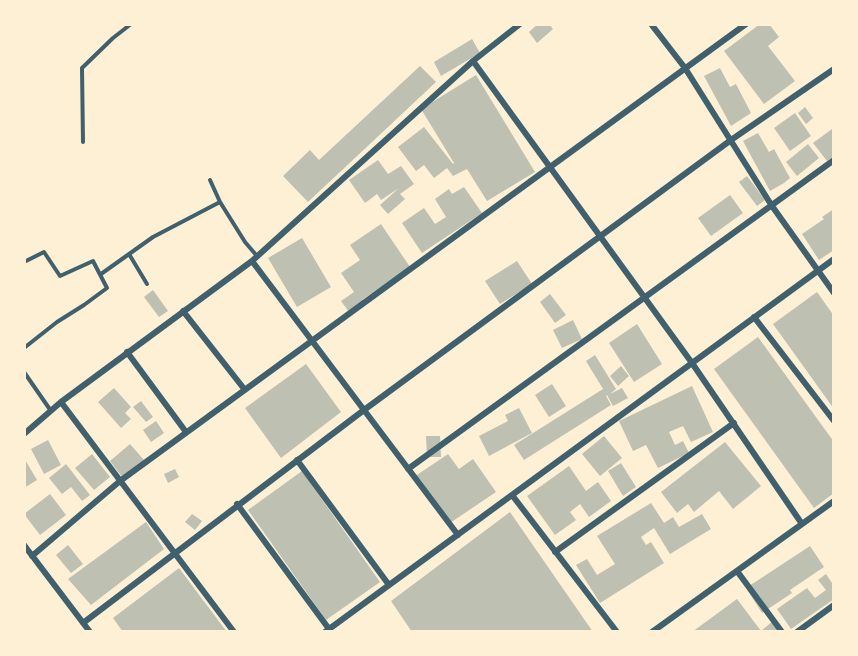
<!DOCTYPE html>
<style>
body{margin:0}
#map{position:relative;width:858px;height:656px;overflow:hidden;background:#fdf0d5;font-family:"Public Sans",sans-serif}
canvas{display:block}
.frame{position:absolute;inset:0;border:26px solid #fdf0d5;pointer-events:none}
</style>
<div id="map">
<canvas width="858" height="656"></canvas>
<div class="frame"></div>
</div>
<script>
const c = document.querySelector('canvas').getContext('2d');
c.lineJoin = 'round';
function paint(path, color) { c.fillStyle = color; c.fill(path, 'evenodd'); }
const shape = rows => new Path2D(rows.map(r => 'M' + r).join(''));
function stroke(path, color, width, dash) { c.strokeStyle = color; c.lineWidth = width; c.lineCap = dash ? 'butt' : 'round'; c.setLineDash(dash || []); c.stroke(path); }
paint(shape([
 [538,24,549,24,553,29,537,43,529,32],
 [760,24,769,24,779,37,768,46,795,81,764,104,724,51],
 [472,39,480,53,441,76,434,62],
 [420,66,436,82,308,202,283,176,310,150,319,160],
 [720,68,730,87,736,84,751,113,731,126,704,76],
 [476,75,535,172,487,201,467,169,453,176,447,168,434,178,424,165,416,171,398,147,424,127,453,164,454,163,421,109],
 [805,107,813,118,806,124,798,113],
 [795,113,811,136,790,151,774,128],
 [832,129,834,131,834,156,827,161,813,143],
 [758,133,769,152,774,149,790,178,784,183,770,191,743,141],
 [808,144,819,158,797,176,786,162],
 [378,160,388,174,401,166,414,184,400,194,405,199,388,214,380,205,399,188,381,200,377,194,365,203,349,180],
 [747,176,765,200,757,206,739,182],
 [464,187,482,213,422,253,402,223,424,208,435,224,446,217,435,199,449,189,452,194],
 [730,195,743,213,711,236,698,218],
 [834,209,834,250,819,260,802,234,824,219,822,217],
 [381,224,410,267,362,300,364,302,349,312,341,301,354,292,341,273,360,260,350,245],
 [302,238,331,287,297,307,268,258],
 [517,261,532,284,500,304,485,281],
 [153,290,168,311,159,317,144,297],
 [817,292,834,316,834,409,773,324],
 [550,294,566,315,555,323,540,302],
 [573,320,582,339,562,348,553,330],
 [637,324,662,364,634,382,609,343],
 [758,337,834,442,834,493,814,508,714,369],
 [595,355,616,389,610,394,622,388,628,398,613,406,607,395,606,396,611,405,524,460,514,445,603,389,586,361],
 [306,364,341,412,281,458,245,408],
 [621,366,629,376,618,386,610,376],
 [552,384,566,406,549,417,535,395],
 [692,386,713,432,691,442,683,426,669,432,675,445,683,441,689,453,658,468,646,445,633,451,619,421],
 [114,388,131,407,125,413,131,419,121,428,98,402],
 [141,401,153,417,146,422,133,407],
 [519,408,532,433,489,456,479,436,508,421,505,415],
 [156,421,164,433,151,442,143,430],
 [426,436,440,436,441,457,427,457],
 [604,436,622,458,600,476,582,454],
 [48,440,61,465,44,474,31,449],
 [725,442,761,486,733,509,719,491,694,512,688,504,677,513,661,492],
 [130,444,144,460,123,478,110,461],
 [92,454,110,477,94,490,75,468],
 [448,454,459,469,473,459,496,492,447,525,414,477],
 [24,458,37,480,24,488],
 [621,463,636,487,623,496,608,471],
 [66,464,90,495,82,501,71,487,62,494,49,478],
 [569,466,586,491,598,482,611,501,589,517,580,504,570,512,576,520,555,535,527,496],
 [175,469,179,477,168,483,164,474],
 [302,471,380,582,326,620,248,510],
 [50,494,66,515,40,535,24,514],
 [651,503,664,523,673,517,679,527,702,514,711,529,670,554,654,528,641,537,646,545,651,542,664,563,600,603,576,565,587,559,597,575,615,564,597,536],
 [510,512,593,632,412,632,391,601],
 [192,514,202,521,195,530,185,522],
 [146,522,164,549,91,605,68,579],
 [68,545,83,564,71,573,56,555],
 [810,546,824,567,790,590,792,593,762,613,746,588],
 [179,568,227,632,123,632,113,618],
 [826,574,834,586,834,599,791,629,777,609,807,588,815,598,826,590,818,580],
 [737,599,761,631,773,621,781,632,692,632]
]), '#bec0b2');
stroke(shape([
 [83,142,82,68,113,38,131,24],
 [210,180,220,202,245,242,257,256],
 [129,254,147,284],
 [24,262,44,252,60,276,93,261,107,288,84,305,57,322,24,348],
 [101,274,153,237,220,202],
 [24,372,51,411]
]), '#3f606c', 4);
stroke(shape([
 [651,24,685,68,772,206,834,293],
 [473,61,692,363,802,524],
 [252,261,473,61,520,24],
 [183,311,245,390],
 [754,317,834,421],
 [127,352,186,432],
 [61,402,234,632],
 [24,434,61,402,252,261,458,535],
 [297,460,389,585],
 [408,469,834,160],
 [512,495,617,632],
 [237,504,329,629],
 [24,545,90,632],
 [555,552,734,423],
 [32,556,120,481,746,24],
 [737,571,782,632],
 [83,623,364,410,731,140,834,69],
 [325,632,834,259],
 [652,632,834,501],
 [797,632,834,605]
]), '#3f606c', 6);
</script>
